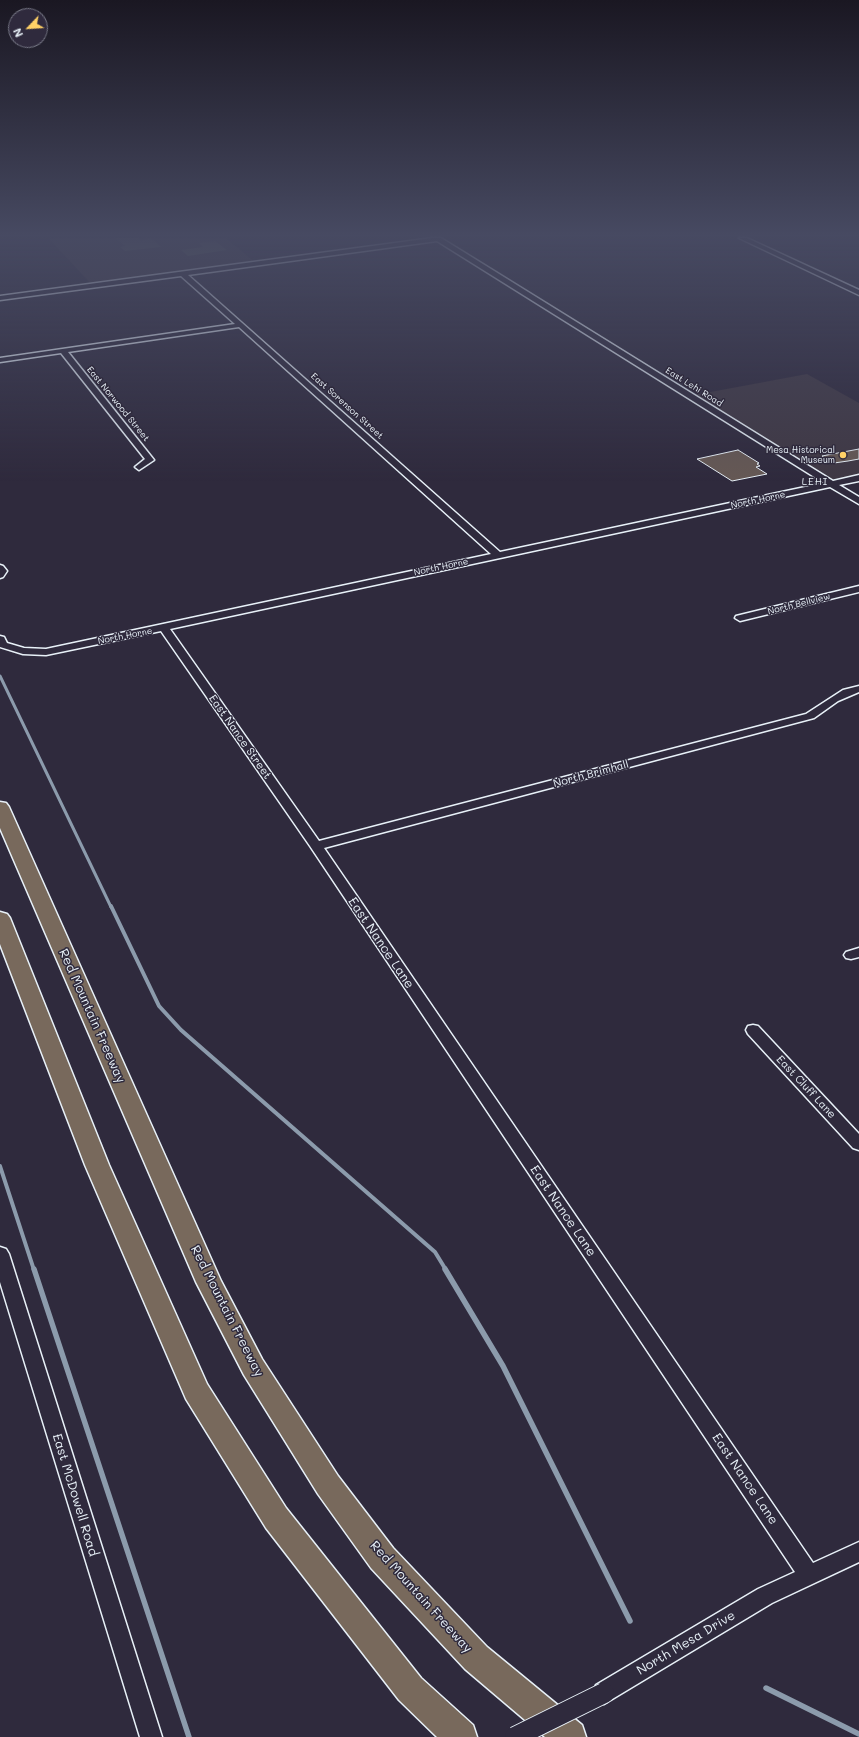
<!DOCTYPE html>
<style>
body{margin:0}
#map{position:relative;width:859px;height:1737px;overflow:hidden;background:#2f2a3d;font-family:Mali,sans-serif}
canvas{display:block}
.north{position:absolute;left:8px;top:8px;width:40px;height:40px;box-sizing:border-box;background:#2f2a3d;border:1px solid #797a88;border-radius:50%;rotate:245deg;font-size:11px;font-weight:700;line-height:16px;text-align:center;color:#e8f1f8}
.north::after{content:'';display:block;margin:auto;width:14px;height:18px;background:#ffd166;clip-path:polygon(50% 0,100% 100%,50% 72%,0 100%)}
</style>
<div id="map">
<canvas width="859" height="1737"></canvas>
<div class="north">N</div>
</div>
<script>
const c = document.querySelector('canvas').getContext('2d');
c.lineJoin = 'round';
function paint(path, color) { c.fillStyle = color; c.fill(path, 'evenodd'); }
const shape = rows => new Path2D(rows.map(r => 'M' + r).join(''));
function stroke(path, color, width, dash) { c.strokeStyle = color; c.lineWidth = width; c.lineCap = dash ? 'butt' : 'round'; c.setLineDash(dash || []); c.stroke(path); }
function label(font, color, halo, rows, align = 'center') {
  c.font = font + ' Mali,sans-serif'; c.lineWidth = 3; c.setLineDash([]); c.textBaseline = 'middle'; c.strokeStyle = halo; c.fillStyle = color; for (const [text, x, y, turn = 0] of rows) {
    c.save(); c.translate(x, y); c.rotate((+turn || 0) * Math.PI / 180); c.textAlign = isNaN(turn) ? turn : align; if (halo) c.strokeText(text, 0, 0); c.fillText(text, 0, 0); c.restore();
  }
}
paint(shape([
 [56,238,226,238,256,263,92,285,49,239],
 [807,374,859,403,859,478,831,484,689,396]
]), '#3f3844');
paint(shape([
 [116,238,138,238,141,241,151,238,161,247,125,251,120,247,125,246],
 [215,241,227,250,188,256,181,250,203,247,199,243]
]), '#5e6659');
stroke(shape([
 [0,676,111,907]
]), '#8c9bac', 3);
stroke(shape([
 [111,906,159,1006,181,1030,435,1252,446,1270],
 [0,1166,34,1270]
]), '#8c9bac', 4);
stroke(shape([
 [34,1269,189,1737],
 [445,1269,503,1366,630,1621],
 [766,1688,859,1734]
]), '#8c9bac', 5.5);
const building = shape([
 [859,449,859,459,848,461,834,463,822,456,859,449],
 [738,450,759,463,757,464,760,466,756,467,767,474,732,481,697,459,738,450]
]);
paint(building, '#655854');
stroke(building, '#e8f1f8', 1);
const minor = shape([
 [432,238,441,238,833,481,859,475,859,481,839,485,859,497,859,504,830,487,170,629,319,841,806,714,843,690,859,686,859,692,838,701,814,718,324,848,813,1563,859,1542,859,1562,772,1603,604,1704,596,1701,593,1693,596,1685,758,1589,795,1572,310,846,161,631,46,655,23,654,0,647,0,636,4,637,7,643,24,648,46,649,491,554,239,327,68,352,154,460,139,470,135,467,145,459,61,353,0,362,0,358,235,324,181,276,0,300,0,296,432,238],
 [437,241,824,483,500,552,188,275,437,241],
 [739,238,747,238,859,290,859,295,739,238],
 [0,565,3,566,7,571,3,577,0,578,0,565],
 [859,586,859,592,740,621,735,618,736,616,859,586],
 [859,948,859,957,851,959,846,958,844,955,846,952,859,948],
 [753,1025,758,1026,859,1134,859,1150,853,1148,748,1034,746,1030,748,1026,753,1025],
 [0,1247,6,1249,9,1254,162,1737,140,1737,0,1282,0,1247]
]);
const highway = shape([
 [0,802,6,803,9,807,221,1281,262,1359,338,1476,393,1548,487,1647,582,1725,586,1737,545,1737,465,1669,371,1568,318,1494,244,1375,196,1282,0,828,0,802],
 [0,912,7,914,10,918,109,1165,207,1384,286,1508,421,1678,473,1725,477,1737,437,1737,399,1700,266,1528,186,1399,85,1165,0,944,0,912]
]);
stroke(minor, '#e8f1f8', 3);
stroke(highway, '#e8f1f8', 3);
paint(minor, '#2f2a3d');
paint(highway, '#78695c');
const minorBridge = shape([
 [515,1737,604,1693]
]);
stroke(minorBridge, '#e8f1f8', 22, []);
stroke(minorBridge, '#2f2a3d', 20);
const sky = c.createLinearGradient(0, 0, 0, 481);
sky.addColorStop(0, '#1a1722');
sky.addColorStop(0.49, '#474a62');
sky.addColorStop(1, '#474a6200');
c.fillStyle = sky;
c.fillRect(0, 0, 859, 481);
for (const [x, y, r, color] of [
 [843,455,4,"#ffd166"]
]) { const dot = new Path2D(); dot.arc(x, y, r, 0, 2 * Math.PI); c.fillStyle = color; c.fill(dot); stroke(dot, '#2f2a3d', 1.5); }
label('9px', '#e8f1f8', '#2f2a3d', [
 ["East Lehi Road",694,387,32],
 ["East Norwood Street",118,404,51],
 ["East Sorenson Street",347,406,42],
 ["North Horne",758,500,-12],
 ["North Horne",441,567,-12],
 ["North Bellview",799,604,-14],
 ["North Horne",125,636,-11]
]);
label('9px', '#e8f1f8', '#2f2a3d', [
 ["Mesa Historical",835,450],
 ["Museum",835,460]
], 'right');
c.letterSpacing = '1px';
label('10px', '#e8f1f8', '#2f2a3d', [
 ["LEHI",815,482]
]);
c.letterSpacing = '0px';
label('11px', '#e8f1f8', '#2f2a3d', [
 ["East Nance Street",240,737,55],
 ["North Brimhall",591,774,-15],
 ["East Cluff Lane",806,1087,47]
]);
label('13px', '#e8f1f8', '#2f2a3d', [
 ["East Nance Lane",381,943,56],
 ["Red Mountain Freeway",92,1016,66],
 ["East Nance Lane",563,1211,56],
 ["Red Mountain Freeway",227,1311,63],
 ["East Nance Lane",745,1479,56],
 ["East McDowell Road",75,1495,73],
 ["Red Mountain Freeway",421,1597,48],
 ["North Mesa Drive",686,1643,-31]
]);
</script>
